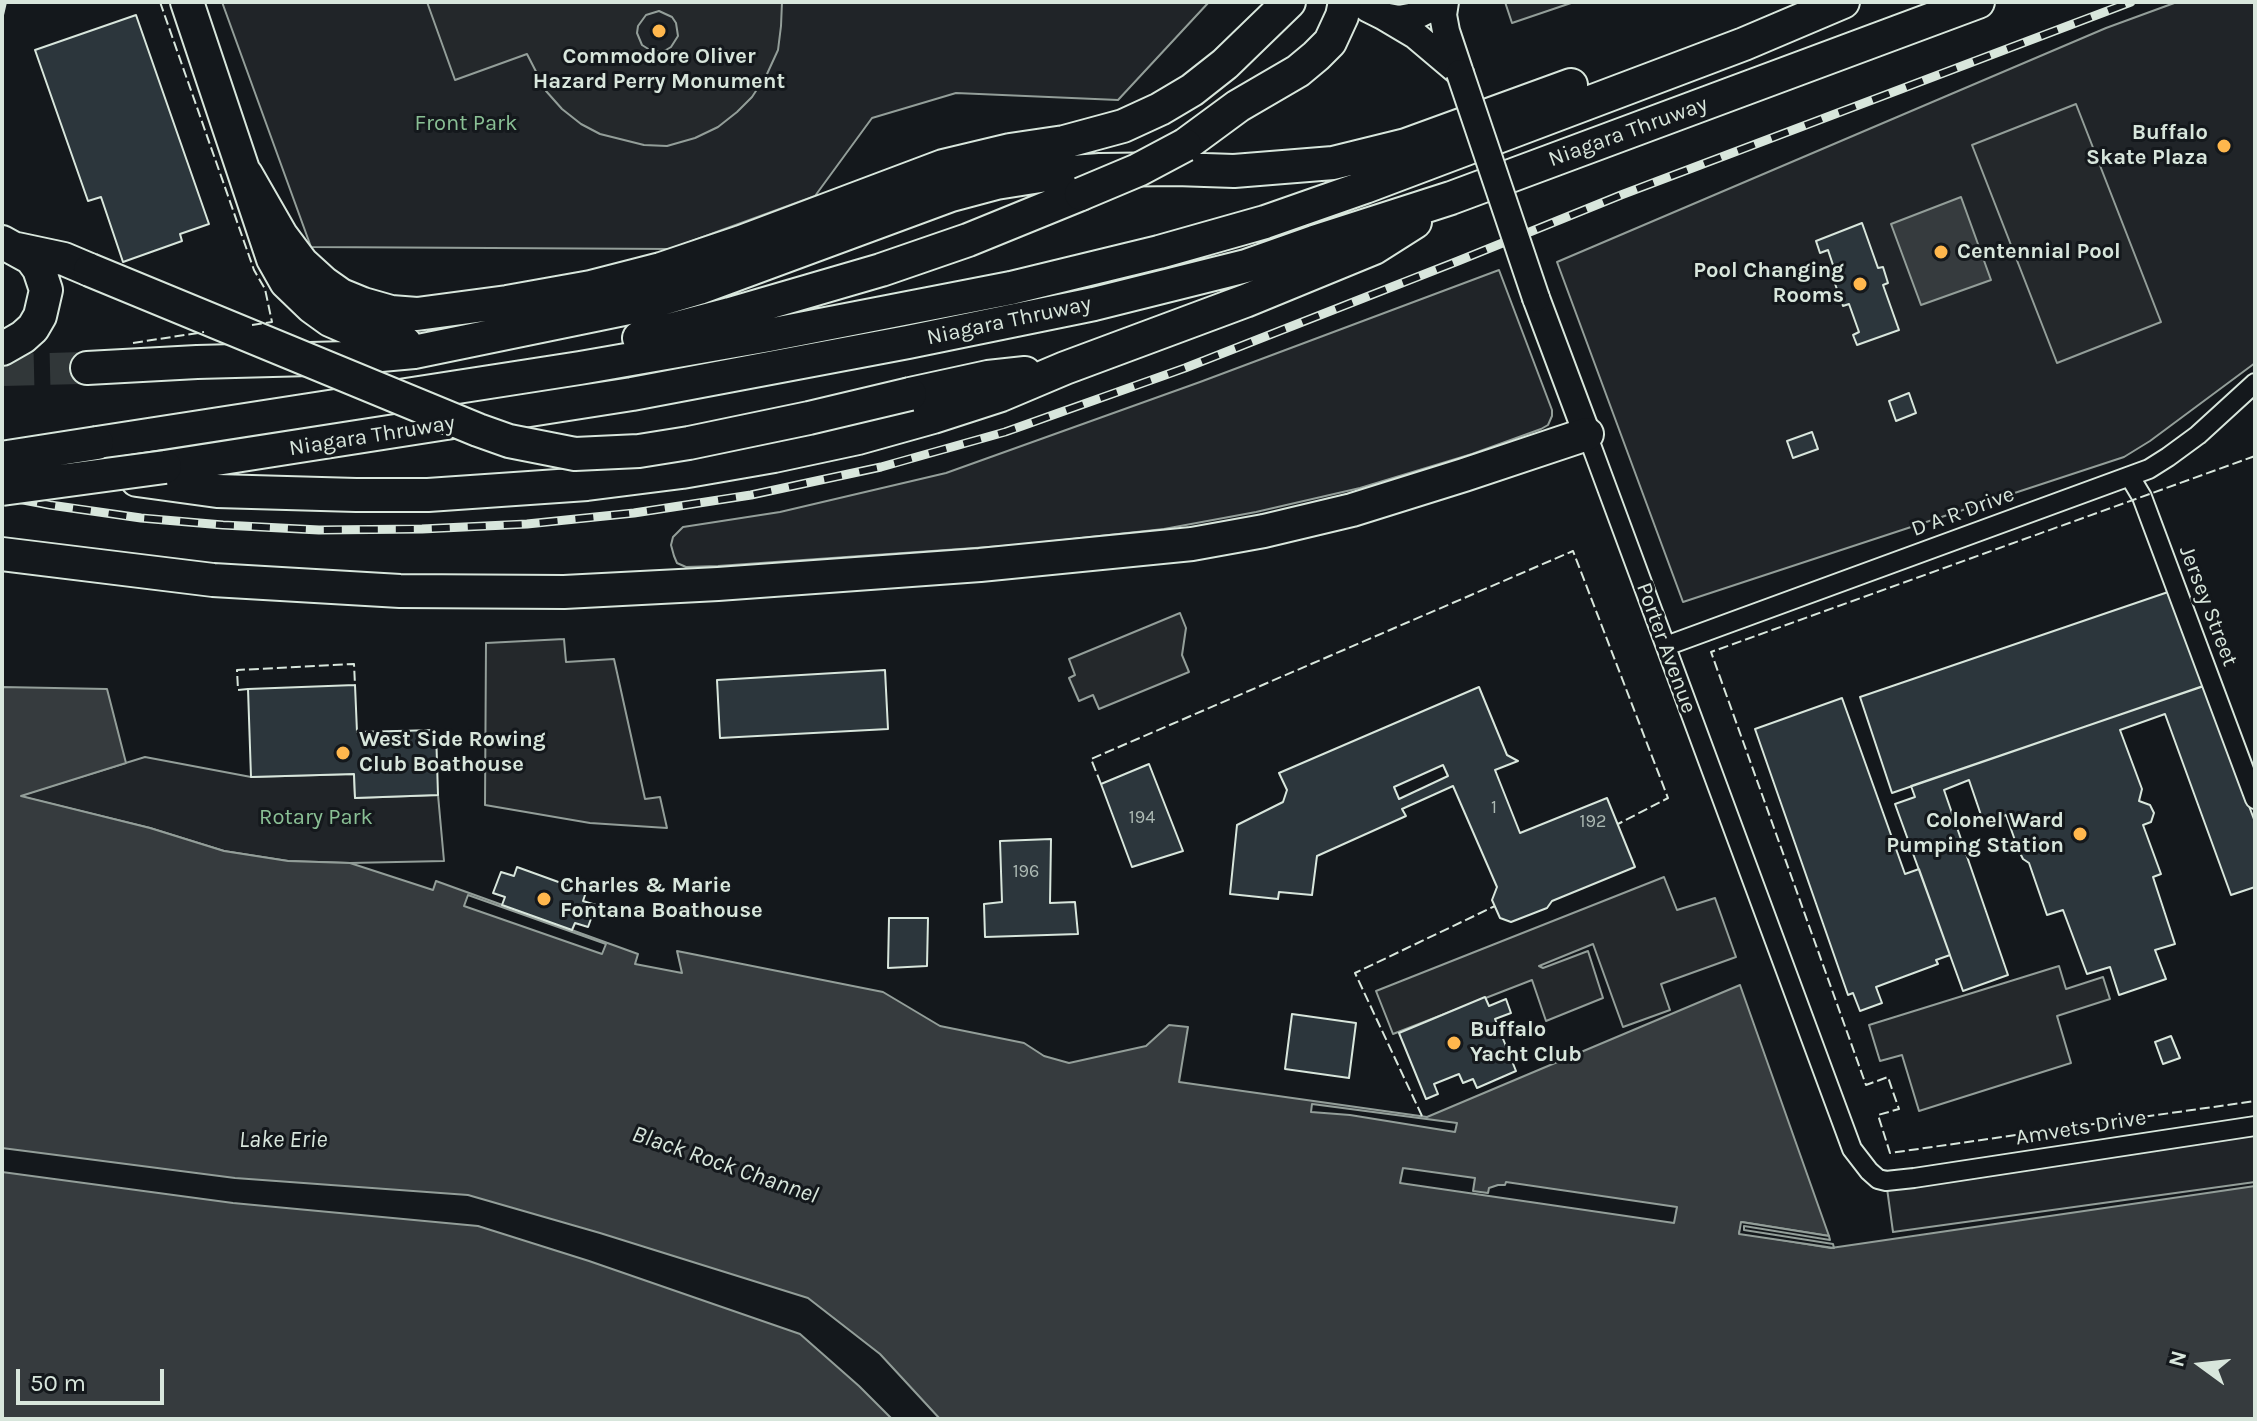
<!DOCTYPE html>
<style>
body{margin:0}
#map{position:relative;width:2257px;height:1421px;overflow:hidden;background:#14181c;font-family:Karla,sans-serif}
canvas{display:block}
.frame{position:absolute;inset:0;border:4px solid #d8e6dc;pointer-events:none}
.north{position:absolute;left:2161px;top:1325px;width:80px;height:80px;-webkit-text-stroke:6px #14181c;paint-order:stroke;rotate:285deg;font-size:22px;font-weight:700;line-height:32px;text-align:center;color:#d8e6dc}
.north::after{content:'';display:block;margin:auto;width:28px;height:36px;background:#d8e6dc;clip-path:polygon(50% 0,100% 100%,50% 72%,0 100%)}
.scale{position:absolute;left:16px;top:1369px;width:148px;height:36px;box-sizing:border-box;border:4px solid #d8e6dc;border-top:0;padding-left:10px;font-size:24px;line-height:28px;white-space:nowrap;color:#d8e6dc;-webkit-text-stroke:6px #14181c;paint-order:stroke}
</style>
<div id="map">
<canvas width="2257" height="1421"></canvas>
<div class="frame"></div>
<div class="north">N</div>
<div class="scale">50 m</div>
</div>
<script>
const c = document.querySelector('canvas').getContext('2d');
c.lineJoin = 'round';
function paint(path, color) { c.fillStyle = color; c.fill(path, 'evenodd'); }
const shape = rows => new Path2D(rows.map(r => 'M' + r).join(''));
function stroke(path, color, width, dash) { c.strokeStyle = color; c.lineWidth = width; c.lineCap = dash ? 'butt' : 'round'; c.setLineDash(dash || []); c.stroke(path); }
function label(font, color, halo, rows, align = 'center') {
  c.font = font + ' Karla,sans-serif'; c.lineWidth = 6; c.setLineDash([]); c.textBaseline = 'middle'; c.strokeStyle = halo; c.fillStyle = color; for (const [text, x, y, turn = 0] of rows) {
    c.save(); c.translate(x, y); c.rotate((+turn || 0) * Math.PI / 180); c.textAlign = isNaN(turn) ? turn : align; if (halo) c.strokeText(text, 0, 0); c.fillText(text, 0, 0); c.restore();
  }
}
const green = shape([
 [222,2,1209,2,1118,100,956,93,872,118,815,196,670,249,311,247,222,2],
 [1505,2,1574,2,1512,23,1505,2],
 [2177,2,2255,2,2255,363,2150,441,2124,457,1683,602,1557,262,2106,28,2177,2],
 [1499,270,1552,410,1552,416,1548,425,1541,429,1472,454,1360,488,1256,512,1164,529,1017,545,718,566,686,567,677,563,674,556,671,545,673,537,683,527,780,512,946,473,1200,382,1499,270],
 [145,757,251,777,354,774,355,798,438,795,444,861,350,863,288,861,224,851,150,828,19,796,145,757],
 [2255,1126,2255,1182,1893,1232,1886,1181,2255,1126]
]);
paint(green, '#202428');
stroke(green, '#939e99', 2);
const parking = shape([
 [427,2,782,2,781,26,778,50,767,74,752,97,737,112,718,127,695,138,667,146,644,145,600,134,581,124,562,109,546,91,527,54,455,80,427,2],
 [659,11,672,17,676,23,678,36,671,47,666,50,653,52,642,45,637,33,638,26,646,15,659,11],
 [2076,104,2161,322,2057,363,1972,145,2076,104],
 [1180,613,1186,628,1182,655,1189,672,1099,709,1093,695,1079,701,1069,678,1075,675,1069,659,1180,613],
 [564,639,566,662,614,659,645,799,660,797,667,828,590,823,485,805,486,643,564,639],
 [1664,877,1677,910,1715,898,1736,957,1661,984,1670,1010,1623,1027,1593,944,1539,966,1543,968,1588,951,1603,998,1546,1021,1532,980,1393,1034,1376,991,1664,877],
 [2059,966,2066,989,2103,977,2110,999,2057,1016,2071,1063,1919,1111,1902,1055,1880,1061,1869,1025,2059,966]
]);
paint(parking, '#24282b');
stroke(parking, '#939e99', 2);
const water = shape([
 [1961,197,1991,280,1921,305,1891,224,1961,197],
 [2,687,107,689,126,763,21,796,150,828,224,851,288,861,350,863,433,890,436,881,638,954,635,964,682,973,677,951,883,992,940,1026,1024,1043,1044,1056,1069,1063,1146,1046,1169,1025,1188,1027,1179,1082,1427,1117,1740,985,1829,1236,1742,1222,1739,1233,1831,1248,2255,1186,2255,1419,2,1419,2,687]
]);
paint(water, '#363b3e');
stroke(water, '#939e99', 2);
const pier = shape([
 [468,895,606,944,602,954,464,906,468,895],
 [1312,1104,1457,1123,1455,1132,1350,1115,1311,1112,1312,1104],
 [2,1148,235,1178,468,1195,600,1233,808,1298,880,1354,940,1419,892,1419,859,1386,800,1334,589,1261,478,1226,233,1203,2,1172,2,1148],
 [1403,1168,1475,1178,1473,1191,1488,1193,1489,1188,1498,1185,1505,1185,1506,1182,1677,1207,1674,1223,1400,1183,1403,1168],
 [1741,1222,1829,1236,1830,1240,1744,1226,1744,1230,1833,1244,1834,1248,1739,1234,1741,1222]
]);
paint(pier, '#14181c');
stroke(pier, '#939e99', 2);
const building = shape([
 [136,15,209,224,180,234,182,241,123,262,101,197,88,201,35,50,136,15],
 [1862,223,1878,268,1883,267,1888,283,1883,285,1899,330,1857,345,1853,335,1859,332,1849,304,1843,306,1834,281,1838,280,1828,250,1820,253,1816,241,1862,223],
 [1909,393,1916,413,1896,421,1889,401,1909,393],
 [1812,432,1818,449,1793,458,1787,441,1812,432],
 [2174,590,2206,685,1892,793,1860,697,2174,590],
 [885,670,888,729,720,738,717,680,885,670],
 [355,685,357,732,436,730,438,795,355,798,354,774,251,777,248,689,355,685],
 [2204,686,2255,822,2255,887,2231,895,2165,714,2120,730,2142,789,2139,801,2150,805,2154,813,2151,822,2143,825,2161,874,2153,877,2175,944,2155,950,2166,979,2119,995,2110,967,2087,974,2063,910,2047,915,2029,863,2023,859,2019,851,2022,844,2017,846,2006,815,1984,824,1969,780,1944,790,2008,975,1963,991,1895,804,1915,797,1911,786,2204,686],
 [1479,687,1507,755,1518,761,1495,770,1520,833,1607,798,1635,867,1552,901,1547,908,1511,922,1500,918,1492,900,1497,887,1453,786,1402,809,1406,816,1317,856,1312,895,1279,892,1278,899,1230,894,1237,825,1283,802,1287,790,1279,773,1479,687],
 [1443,765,1448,776,1399,799,1394,787,1443,765],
 [1842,698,1905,874,1919,869,1950,955,1936,960,1938,964,1876,987,1882,1003,1860,1011,1853,993,1848,995,1755,729,1842,698],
 [1149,764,1183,851,1132,867,1101,784,1149,764],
 [1051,839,1050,903,1075,902,1078,934,985,937,984,904,1002,902,1000,841,1051,839],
 [517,867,586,892,583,901,596,905,588,927,575,923,572,930,502,905,505,897,493,893,501,872,514,876,517,867],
 [889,918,928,918,927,966,888,968,889,918],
 [1485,997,1489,1006,1506,999,1511,1013,1495,1019,1516,1071,1477,1088,1473,1079,1463,1083,1459,1074,1434,1084,1438,1094,1426,1099,1399,1033,1485,997],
 [1292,1014,1356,1023,1349,1078,1285,1069,1292,1014],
 [2171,1036,2180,1058,2163,1064,2155,1042,2171,1036]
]);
paint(building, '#2c363c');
stroke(building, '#d8e6dc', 2);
stroke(shape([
 [2,370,87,368]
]), '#313739', 32, [32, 16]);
const street = shape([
 [1587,434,1852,1149,1869,1171,1878,1179,1886,1181,1914,1178,2255,1126],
 [2130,477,2142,497,2255,799],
 [1666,646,2149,469,2168,457,2198,435,2255,383]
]);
const secondary = shape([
 [1361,2,1367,8,1383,16,1399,19,1415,16,1429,9,1436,2],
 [1445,2,1443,15,1446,31,1459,70],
 [1383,16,1415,35,1460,73],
 [1536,298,1587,434]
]);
const highway = shape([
 [187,2,273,259,286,282,312,307,330,320,367,336,384,341,405,343],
 [1185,145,1238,106,1298,71,1316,56,1330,42,1342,16,1345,2],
 [246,174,281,235,302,263,324,283,341,295,363,304,391,312,417,314,507,302,591,287,661,269,741,242,943,166,1010,150,1064,142,1123,126,1160,109,1192,90,1225,64,1289,2],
 [2,242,31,258,39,269,46,290,40,316,33,328,23,337,2,349],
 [17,249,64,259,90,270],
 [639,338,730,314,881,270,968,240,1081,194],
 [87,368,197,362,348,358,414,352,638,306,699,288,951,195,996,183,1059,173,1100,170,1176,169,1234,171,1333,163,1406,145,1571,85],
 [910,394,988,377,1025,373],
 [97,443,580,368,769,335,1011,288,1159,252,1265,222,1365,187,1744,44,1843,2],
 [165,467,632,394,908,342,1094,304,1246,266,1314,242,1451,198,1978,2],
 [137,480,217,491,356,495,428,495,587,484,682,472,774,456,858,438,933,417,1001,395,1065,368,1245,301,1374,248,1415,222],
 [2,554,213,580,400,591,564,592,718,584,980,565,1192,544,1264,531,1352,510,1464,475,1587,434]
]);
stroke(street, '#d8e6dc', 22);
stroke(secondary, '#d8e6dc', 30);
stroke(highway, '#d8e6dc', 36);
stroke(street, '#14181c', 18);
stroke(secondary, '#14181c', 26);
stroke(highway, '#14181c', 32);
const rail = shape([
 [2,496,50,505,141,518,223,525,319,530,422,529,527,524,634,513,751,495,881,467,1005,432,1185,368,1458,261,1621,195,2131,2]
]);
stroke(rail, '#d8e6dc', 9);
stroke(rail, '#14181c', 6, [18]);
const secondaryBridge = shape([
 [1460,73,1536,298]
]);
const highwayBridge = shape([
 [1081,194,1138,170,1185,145],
 [90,270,478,430,509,441,575,454,639,451,689,443,809,418,910,394],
 [2,458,97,443],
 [2,489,165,467]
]);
stroke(secondaryBridge, '#d8e6dc', 30, []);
stroke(highwayBridge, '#d8e6dc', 36, []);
stroke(secondaryBridge, '#14181c', 26);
stroke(highwayBridge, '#14181c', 32);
stroke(shape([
 [160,2,254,270,265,289,272,322,252,325],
 [133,343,204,332],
 [2255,456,1711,652,1866,1085,1888,1077,1893,1092,1899,1109,1878,1115,1890,1153,2255,1101],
 [248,689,238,690,237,670,354,664,355,685],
 [1101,784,1091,759,1573,551,1668,798,1618,824],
 [1422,1116,1355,973,1495,906]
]), '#d8e6dc', 2, [10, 4]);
stroke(shape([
 [2,15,5,2]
]), '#d8e6dc', 4);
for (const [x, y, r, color] of [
 [659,31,8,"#ffb74d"],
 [2224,146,8,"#ffb74d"],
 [1941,252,8,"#ffb74d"],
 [1860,284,8,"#ffb74d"],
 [343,753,8,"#ffb74d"],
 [2080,834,8,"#ffb74d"],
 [544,899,8,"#ffb74d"],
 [1454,1043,8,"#ffb74d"]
]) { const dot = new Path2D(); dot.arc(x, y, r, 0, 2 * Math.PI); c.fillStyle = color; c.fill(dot); stroke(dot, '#14181c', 3); }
label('18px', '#adbab4', null, [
 ["1",1494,808],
 ["194",1142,818],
 ["192",1593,822],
 ["196",1026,872]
]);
label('bold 22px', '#d8e6dc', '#14181c', [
 ["Commodore Oliver",659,57,"center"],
 ["Hazard Perry Monument",659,82,"center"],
 ["Buffalo",2208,133,"right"],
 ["Skate Plaza",2208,158,"right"],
 ["Centennial Pool",1957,252],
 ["Pool Changing",1844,271,"right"],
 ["Rooms",1844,296,"right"],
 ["West Side Rowing",359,740],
 ["Club Boathouse",359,765],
 ["Colonel Ward",2064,821,"right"],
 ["Pumping Station",2064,846,"right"],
 ["Charles & Marie",560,886],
 ["Fontana Boathouse",560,911],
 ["Buffalo",1470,1030],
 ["Yacht Club",1470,1055]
], 'left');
label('22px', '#8ac095', '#14181c', [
 ["Front Park",466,124],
 ["Rotary Park",316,818]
]);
label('22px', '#d8e6dc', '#14181c', [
 ["Niagara Thruway",1628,132,-20],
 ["Niagara Thruway",1009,321,-12],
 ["Niagara Thruway",372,436,-9],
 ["D A R Drive",1963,512,-20],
 ["Jersey Street",2208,606,69],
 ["Porter Avenue",1666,648,70],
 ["Amvets Drive",2081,1128,-9]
]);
label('italic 24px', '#d8e6dc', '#14181c', [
 ["Lake Erie",283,1140],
 ["Black Rock Channel",725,1165,19]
]);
</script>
